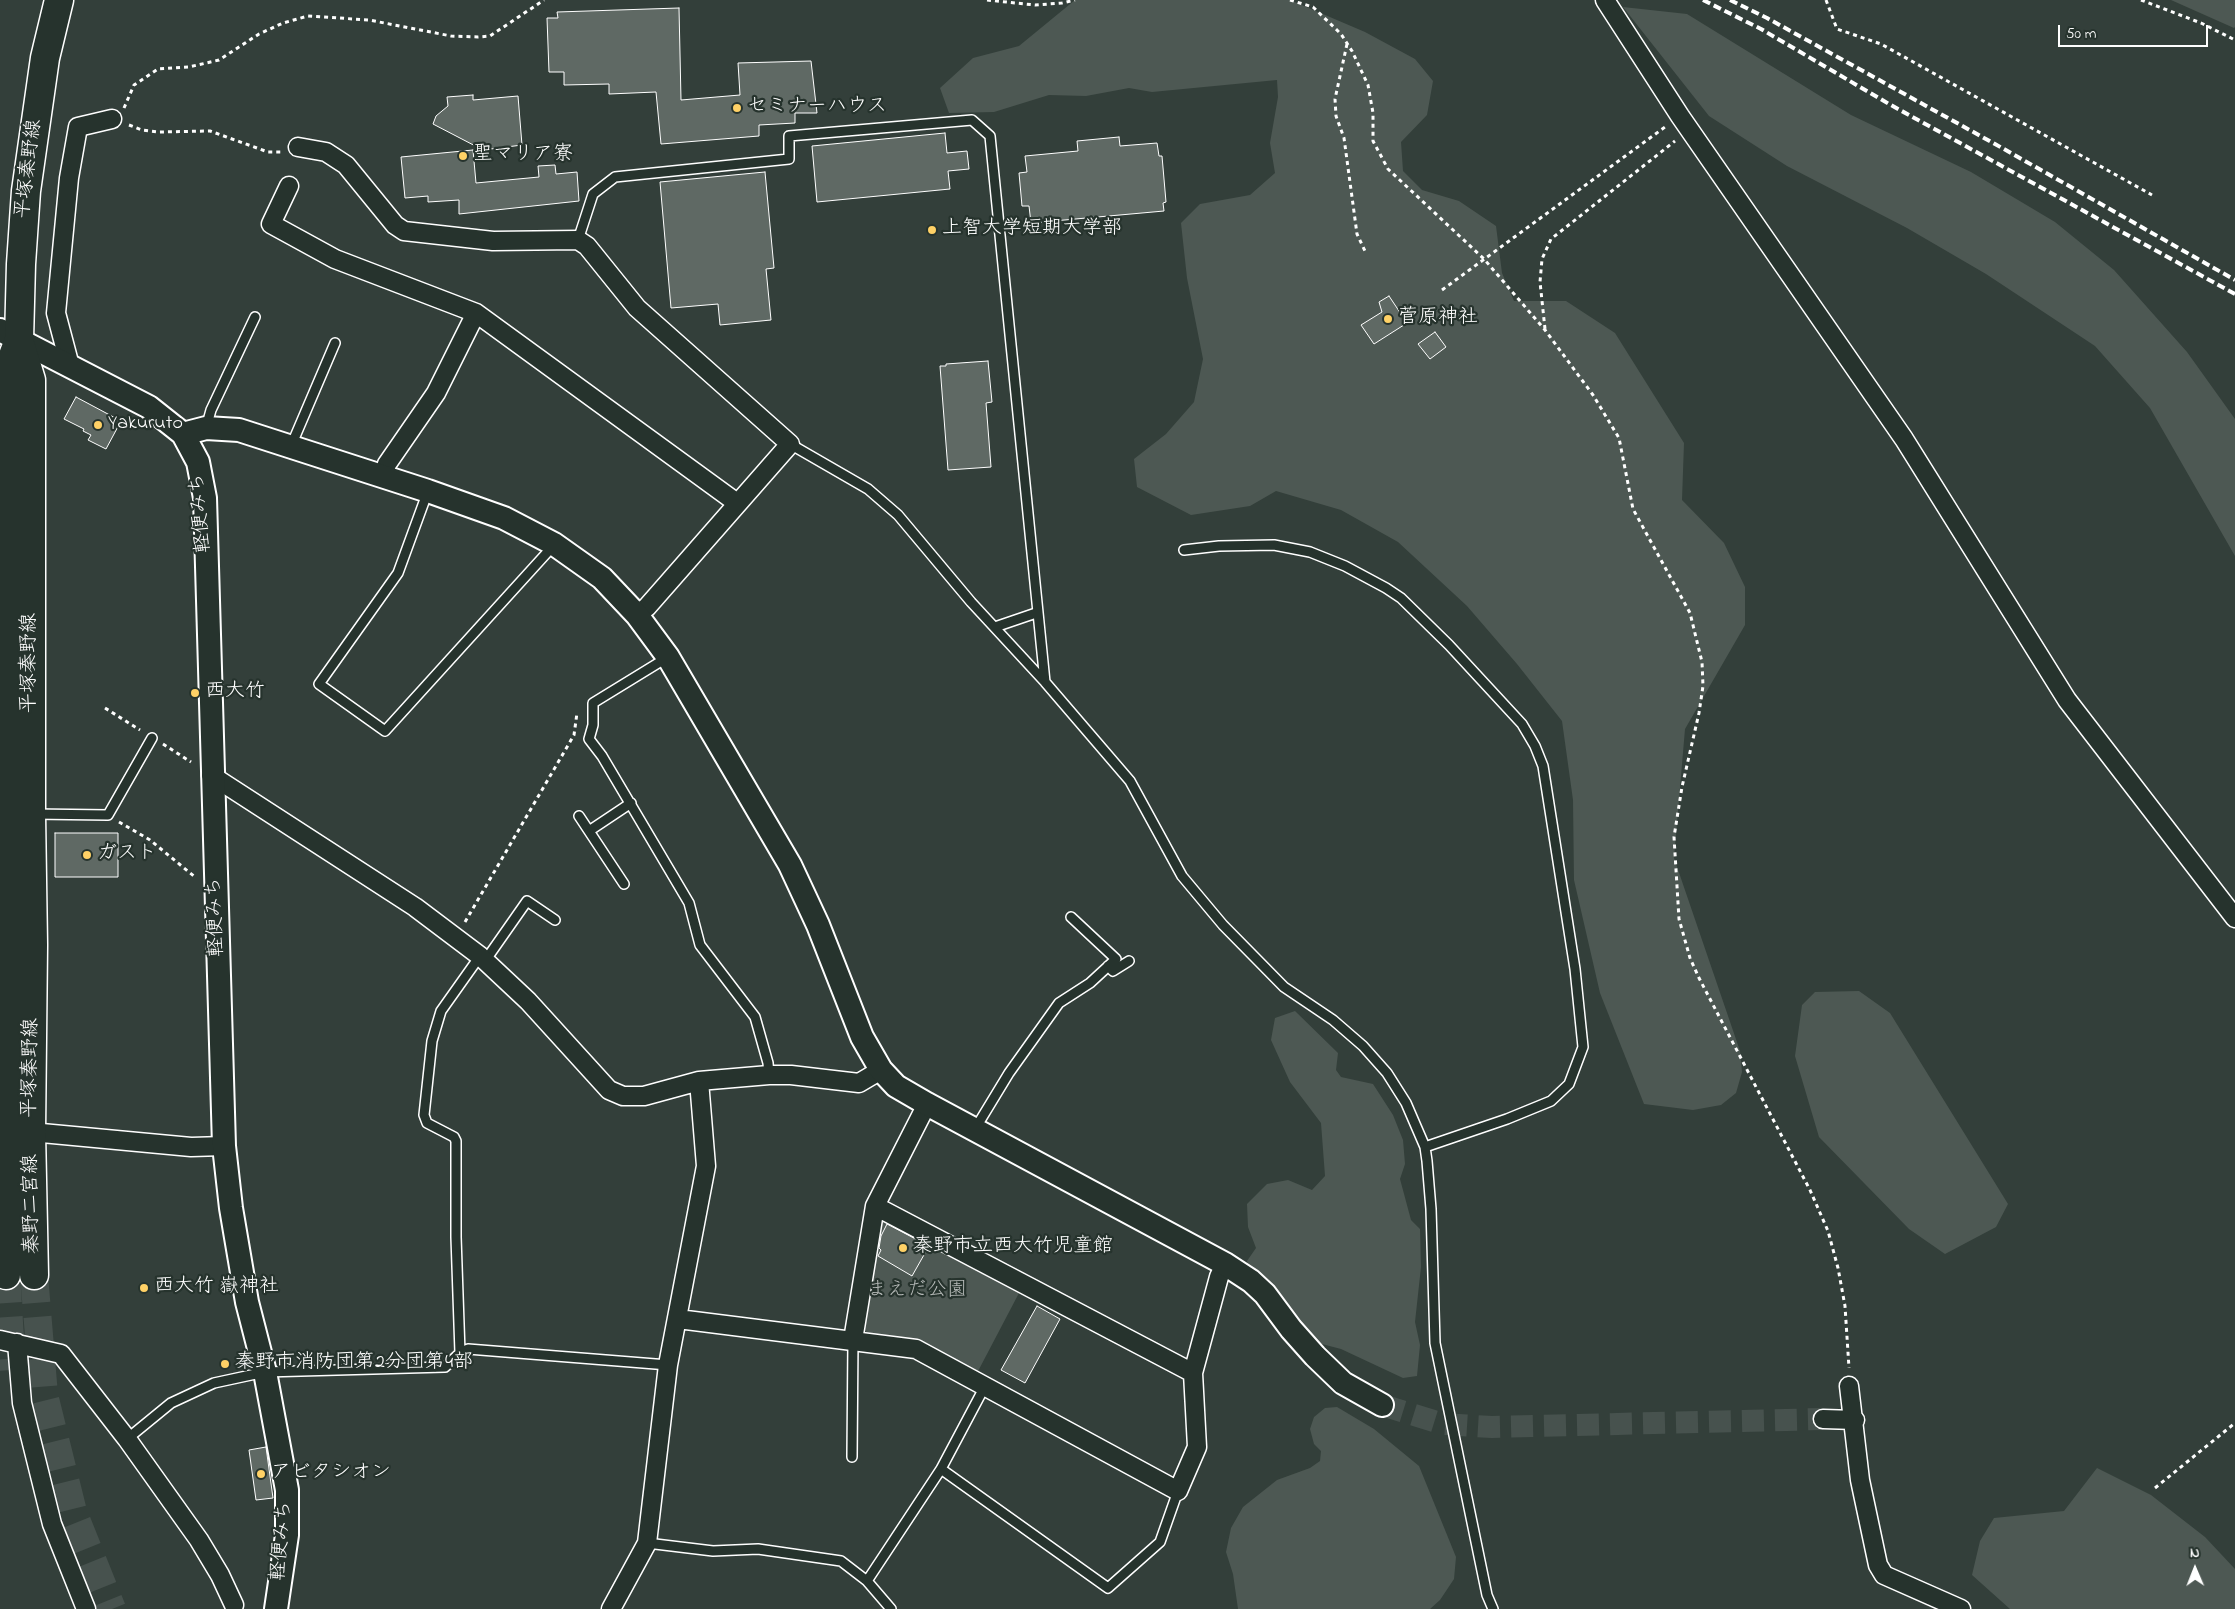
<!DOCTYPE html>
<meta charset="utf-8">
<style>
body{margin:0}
#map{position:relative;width:2235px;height:1609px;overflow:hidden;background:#333f3a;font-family:"Indie Flower",sans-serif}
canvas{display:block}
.north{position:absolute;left:2170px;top:1544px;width:50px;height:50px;-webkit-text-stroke:4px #26332d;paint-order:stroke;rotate:359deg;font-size:14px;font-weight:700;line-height:20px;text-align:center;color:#fff}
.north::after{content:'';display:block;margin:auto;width:18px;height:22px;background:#fff;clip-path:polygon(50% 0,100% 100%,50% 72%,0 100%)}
.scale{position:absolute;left:2058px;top:25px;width:150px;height:22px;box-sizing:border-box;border:2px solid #fff;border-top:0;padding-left:6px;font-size:15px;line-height:18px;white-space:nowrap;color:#fff;-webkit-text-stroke:4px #26332d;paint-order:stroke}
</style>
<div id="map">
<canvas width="2235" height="1609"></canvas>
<div class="north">N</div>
<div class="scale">50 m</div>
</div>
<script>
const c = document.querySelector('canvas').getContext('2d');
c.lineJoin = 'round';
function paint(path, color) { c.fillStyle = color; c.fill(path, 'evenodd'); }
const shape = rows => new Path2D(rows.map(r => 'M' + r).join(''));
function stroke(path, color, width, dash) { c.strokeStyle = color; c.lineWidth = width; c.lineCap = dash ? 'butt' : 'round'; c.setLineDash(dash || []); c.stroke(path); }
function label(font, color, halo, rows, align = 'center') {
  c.font = font + ' "Indie Flower","Klee One",sans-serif'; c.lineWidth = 4.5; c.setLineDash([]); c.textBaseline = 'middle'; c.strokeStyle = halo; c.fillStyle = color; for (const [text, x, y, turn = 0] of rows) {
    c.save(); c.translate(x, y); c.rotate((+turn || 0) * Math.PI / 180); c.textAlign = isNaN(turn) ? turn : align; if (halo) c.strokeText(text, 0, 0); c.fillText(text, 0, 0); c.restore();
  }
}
paint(shape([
 [1075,0,1290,0,1365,32,1415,59,1433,81,1427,115,1401,142,1403,171,1422,190,1459,201,1496,226,1502,273,1514,301,1566,301,1615,333,1684,443,1682,500,1724,543,1745,587,1745,625,1685,729,1674,858,1740,1051,1742,1072,1736,1093,1721,1105,1693,1110,1644,1104,1600,993,1574,880,1573,800,1562,721,1517,664,1467,606,1398,542,1341,510,1276,491,1250,506,1191,515,1137,487,1134,459,1166,434,1194,402,1203,359,1187,278,1181,223,1200,204,1250,195,1275,173,1270,143,1278,97,1277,80,1152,92,1129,88,1086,96,1049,95,994,112,949,113,940,88,973,58,1019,46],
 [2171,0,2235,0,2235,27,2234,28],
 [1623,7,1687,14,1851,115,1971,172,2055,222,2114,270,2187,352,2235,419,2235,556,2150,408,2095,346,1986,274,1907,228,1787,166,1709,116],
 [1859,991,1890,1013,2008,1204,1996,1227,1945,1254,1909,1229,1819,1137,1795,1056,1802,1005,1815,992],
 [1295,1011,1338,1053,1336,1070,1341,1077,1373,1084,1393,1115,1403,1140,1405,1164,1400,1179,1411,1220,1420,1229,1421,1267,1415,1322,1420,1345,1417,1376,1403,1378,1341,1349,1318,1343,1251,1278,1247,1261,1256,1248,1248,1227,1247,1204,1267,1184,1288,1180,1312,1190,1325,1176,1321,1123,1290,1082,1271,1040,1275,1018],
 [887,1219,1019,1293,976,1375,869,1335,863,1328,877,1223],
 [1337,1407,1374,1429,1419,1466,1456,1557,1454,1579,1440,1600,1430,1609,1238,1609,1233,1574,1226,1552,1231,1528,1243,1507,1277,1480,1310,1468,1320,1461,1321,1451,1314,1444,1310,1429,1314,1417,1325,1408],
 [2097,1468,2151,1495,2205,1537,2235,1569,2235,1609,2010,1609,1972,1575,1980,1541,1994,1518,2064,1511]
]), '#4d5853');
const building = shape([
 [679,8,681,100,740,95,738,63,811,61,817,113,795,113,795,123,759,125,759,136,661,144,656,92,609,94,609,84,564,85,564,72,549,72,547,18,558,18,557,12,679,8],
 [473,95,473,100,518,96,522,145,483,150,433,124,436,116,448,106,447,97,473,95],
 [945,133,947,153,967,151,969,169,948,171,950,189,817,202,812,146,945,133],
 [1119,137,1120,146,1157,143,1159,156,1162,156,1166,202,1163,203,1164,211,1031,223,1029,206,1022,206,1019,173,1027,172,1025,156,1078,151,1077,141,1119,137],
 [473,150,476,183,539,177,538,166,555,165,556,174,577,172,579,201,459,214,459,200,428,202,428,196,405,198,401,157,473,150],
 [765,172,774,268,766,269,771,320,720,325,718,304,671,308,660,182,765,172],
 [1389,296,1407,323,1374,344,1361,325,1382,312,1379,302,1389,296],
 [1435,332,1446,347,1430,359,1418,344,1435,332],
 [988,361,992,402,986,403,991,467,948,470,940,366,946,366,946,364,988,361],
 [76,397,121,421,106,449,88,440,91,435,83,431,84,429,64,419,76,397],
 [55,833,118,833,118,877,55,877,55,833],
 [887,1224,929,1246,912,1276,878,1256,881,1250,879,1248,881,1236,887,1224],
 [1037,1306,1060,1319,1025,1383,1001,1370,1037,1306],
 [266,1447,273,1498,256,1500,249,1450,266,1447]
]);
paint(building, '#5f6964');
stroke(building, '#fff', 1);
stroke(shape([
 [1382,1405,1443,1424,1492,1427,1823,1419]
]), '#47524e', 22, [22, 11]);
stroke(shape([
 [6,1275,12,1370],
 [34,1275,44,1395,73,1512,112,1609]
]), '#47524e', 28, [28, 14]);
const service = shape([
 [578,240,593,194,615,177,789,159,789,136,972,120,990,136,1045,682],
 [206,428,211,410,255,317],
 [790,444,868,489,898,515,971,602,1045,682,1130,781,1182,876,1223,925,1284,987,1333,1020,1363,1046,1387,1073,1406,1103,1425,1147,1427,1161,1431,1209,1435,1343,1487,1595,1493,1609],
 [291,446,335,343],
 [428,491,398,573,319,684,385,731,554,545],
 [1184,550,1219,546,1274,545,1310,552,1345,566,1386,588,1401,598,1449,645,1522,724,1535,746,1543,766,1575,969,1583,1047,1569,1084,1551,1101,1507,1119,1425,1147],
 [995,627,1036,613],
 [668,657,593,703,593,725,589,739,602,756,689,903,700,945,755,1017,768,1063,769,1075],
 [33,814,108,815,152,738],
 [579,816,624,884],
 [589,831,631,803],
 [485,961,527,901,555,920],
 [1108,966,1113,971,1129,961],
 [975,1129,1009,1073,1059,1003,1090,983,1116,959,1071,917],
 [460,1353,456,1237,456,1141,454,1137,427,1123,424,1115,432,1041,441,1011,480,956],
 [127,1439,171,1403,214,1383,265,1372,445,1367,460,1353,468,1349,668,1365],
 [852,1457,853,1340],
 [941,1469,1108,1588,1160,1542,1178,1491],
 [647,1543,713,1551,758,1549,841,1561,867,1581,891,1609],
 [867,1581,941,1469,984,1388]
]);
const minor = shape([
 [1605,0,1680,116,1904,439,2067,700,2235,918],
 [298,147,326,152,346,165,395,225,404,231,493,241,578,240,587,246,637,308,790,444,647,607,637,615],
 [289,186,271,224,335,259,476,313,737,503],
 [70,366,56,313,69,178,78,127,112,119],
 [383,476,387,464,436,393,476,313],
 [211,775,415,907,480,956,528,1001,609,1090,623,1096,644,1096,699,1081,769,1075,791,1075,859,1083,881,1070],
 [31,1132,191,1147,224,1146],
 [875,1206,1193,1373],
 [678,1319,916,1349,1178,1491,1197,1447,1193,1373,1219,1277,1225,1264],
 [0,1340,61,1354,127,1439,199,1540,220,1575,234,1605],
 [853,1340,875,1206,927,1104],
 [17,1343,22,1403,52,1524,86,1609],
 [1849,1386,1860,1480,1878,1565,1884,1575,1961,1609],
 [1823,1419,1855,1420],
 [611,1609,647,1543,668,1365,706,1166,699,1081]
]);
const tertiary = shape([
 [0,330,149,407,183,434,198,462,205,498,224,1146,231,1208,247,1302,265,1372,287,1490,287,1535,276,1609],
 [183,434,206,428,239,430,428,491,504,518,554,544,602,578,637,615,668,657,790,865,818,925,862,1037,881,1070,896,1086,927,1104,1225,1264,1251,1281,1265,1294,1291,1329,1315,1356,1343,1383,1382,1405]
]);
const primary = shape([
 [6,1275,8,369,19,340],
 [34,1275,31,1132,33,945,31,814,31,380,19,340,21,264,26,191,45,58,59,0]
]);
stroke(service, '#fff', 12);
stroke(minor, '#fff', 21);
stroke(tertiary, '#fff', 26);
stroke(primary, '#fff', 31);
stroke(shape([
 [987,0,1035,5,1062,3,1075,0],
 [1290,0,1313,7,1341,34,1352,51,1368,85,1373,113,1373,141,1388,169,1484,259,1545,330,1593,395,1619,438,1633,509,1690,613,1702,662,1703,686,1699,713,1682,787,1674,837,1679,919,1690,958,1699,978,1810,1190,1828,1231,1838,1268,1845,1306,1849,1368],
 [1826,0,1837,29,1881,44,2152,195],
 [2141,0,2201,23,2235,40],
 [1347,44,1335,99,1336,116,1344,138,1357,234,1365,251],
 [124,108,134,85,158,69,189,67,219,60,259,34,283,23,308,16,369,20,451,36,478,37,490,36,544,0],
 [129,125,142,130,159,132,210,131,268,152,282,152],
 [1442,290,1665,127],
 [1545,329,1540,282,1542,259,1551,239,1675,141],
 [105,708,140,730],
 [163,744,191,762],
 [119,822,150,840,195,877],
 [465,922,574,735,577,713],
 [2155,1488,2235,1423]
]), '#fff', 3, [4, 4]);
stroke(service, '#26332d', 9);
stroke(minor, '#26332d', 18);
stroke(tertiary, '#26332d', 22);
stroke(primary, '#26332d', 28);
stroke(shape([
 [1703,0,1761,29,1889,104,2235,294],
 [1730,0,1767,18,1995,144,2235,280]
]), '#fff', 4, [8, 4]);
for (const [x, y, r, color] of [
 [737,108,5,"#ffd166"],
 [463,156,5,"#ffd166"],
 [932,230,5,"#ffd166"],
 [1388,319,5,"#ffd166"],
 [98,425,5,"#ffd166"],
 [195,693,5,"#ffd166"],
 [87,855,5,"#ffd166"],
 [903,1248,5,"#ffd166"],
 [144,1288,5,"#ffd166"],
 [225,1364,5,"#ffd166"],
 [261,1474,5,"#ffd166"]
]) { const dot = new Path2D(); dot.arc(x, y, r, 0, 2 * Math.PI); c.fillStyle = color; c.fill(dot); stroke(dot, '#26332d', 2); }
label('20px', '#fff', '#26332d', [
 ["セミナーハウス",747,108],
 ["聖マリア寮",473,156],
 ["上智大学短期大学部",942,230],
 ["菅原神社",1398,319],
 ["Yakuruto",108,425],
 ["西大竹",205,693],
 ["ガスト",97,855],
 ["秦野市立西大竹児童館",913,1248],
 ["西大竹 嶽神社",154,1288],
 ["秦野市消防団第2分団第4部",235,1364],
 ["アビタシオン",271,1474]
], 'left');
label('20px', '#fff', '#26332d', [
 ["平塚秦野線",30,169,-83],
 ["軽便みち",202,513,-95],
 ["平塚秦野線",31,663,-90],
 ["軽便みち",217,917,-92],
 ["平塚秦野線",32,1068,-89],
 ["秦野二宮線",33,1204,-91],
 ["軽便みち",283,1541,-85]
]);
label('20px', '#b8bcba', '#26332d', [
 ["まえだ公園",917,1292]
]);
</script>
